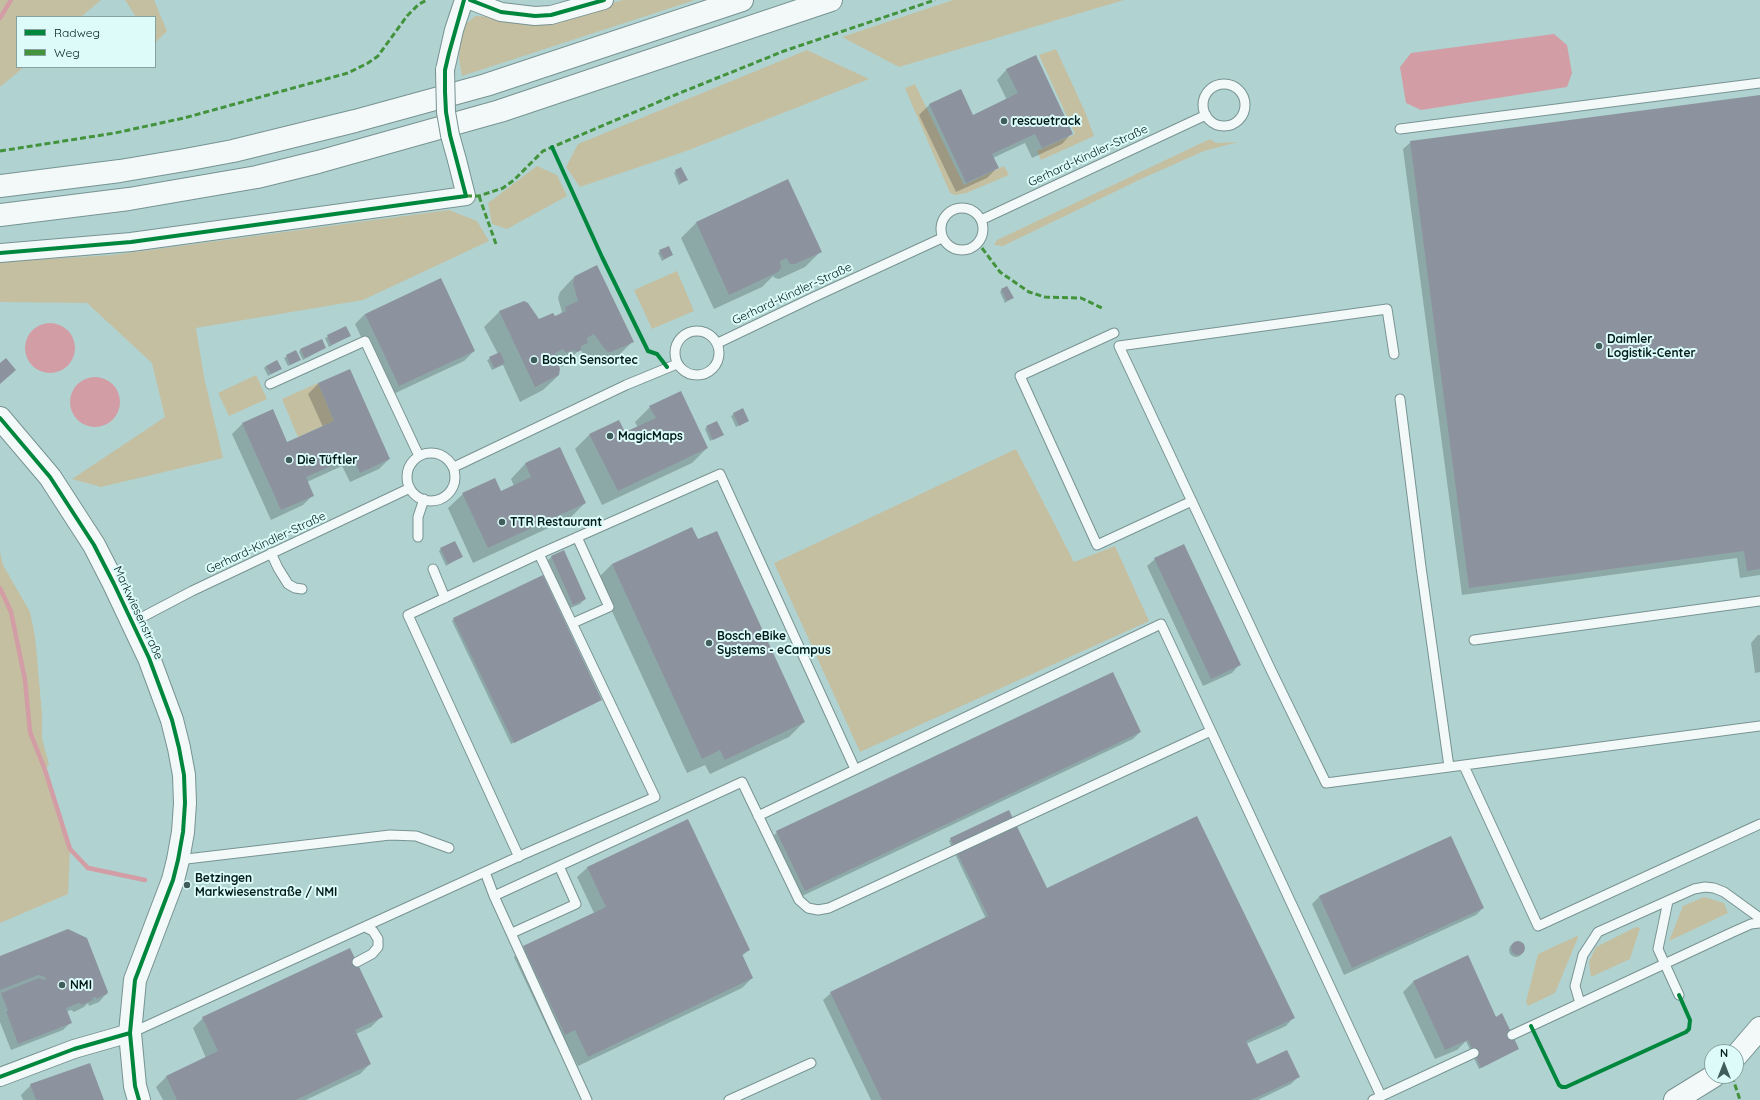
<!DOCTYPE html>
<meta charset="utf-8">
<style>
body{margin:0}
#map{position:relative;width:1760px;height:1100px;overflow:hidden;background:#b0d3d1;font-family:Quicksand,sans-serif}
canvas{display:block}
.legend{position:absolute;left:16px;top:16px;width:140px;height:52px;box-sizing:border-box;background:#dcfbf9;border:1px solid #85a2a0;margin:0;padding:5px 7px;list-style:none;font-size:12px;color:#031c1b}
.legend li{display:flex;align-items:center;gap:8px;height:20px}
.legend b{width:20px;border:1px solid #85a2a0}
.north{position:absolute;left:1704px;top:1044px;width:40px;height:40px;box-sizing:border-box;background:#dcfbf9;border:1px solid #85a2a0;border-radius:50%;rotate:0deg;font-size:11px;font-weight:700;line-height:16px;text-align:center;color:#031c1b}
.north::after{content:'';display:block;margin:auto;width:14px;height:18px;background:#405c5b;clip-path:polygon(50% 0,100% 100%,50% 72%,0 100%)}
</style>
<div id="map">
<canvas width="1760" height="1100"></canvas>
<ul class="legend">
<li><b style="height:5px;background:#00873e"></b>Radweg</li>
<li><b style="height:5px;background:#43923c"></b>Weg</li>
</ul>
<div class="north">N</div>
</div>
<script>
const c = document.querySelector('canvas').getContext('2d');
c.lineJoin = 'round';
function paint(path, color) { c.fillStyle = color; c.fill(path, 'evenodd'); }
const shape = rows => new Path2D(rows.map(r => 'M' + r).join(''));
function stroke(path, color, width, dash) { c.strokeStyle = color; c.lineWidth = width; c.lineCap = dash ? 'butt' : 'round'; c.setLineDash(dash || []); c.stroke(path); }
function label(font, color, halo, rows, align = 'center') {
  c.font = font + ' Quicksand,sans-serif'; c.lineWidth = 4; c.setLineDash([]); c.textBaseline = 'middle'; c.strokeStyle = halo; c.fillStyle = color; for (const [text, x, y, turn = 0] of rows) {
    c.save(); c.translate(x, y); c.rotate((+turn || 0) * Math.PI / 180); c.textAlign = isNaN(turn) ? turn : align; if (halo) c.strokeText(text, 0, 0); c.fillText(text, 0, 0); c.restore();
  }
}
paint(shape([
 [0,0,101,0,81,17,17,17,17,67,24,67,0,87],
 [125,0,154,0,167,31,155,43,155,17,136,17],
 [623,0,695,0,462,76,459,59,460,42,466,24,475,16,552,20],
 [953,0,1124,0,899,67,842,37],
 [1056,49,1086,114,1094,136,1041,160,1037,151,1075,134,1039,55],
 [807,50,869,79,689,150,580,187,566,167,578,144],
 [915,84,964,185,1004,166,1009,175,966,193,955,195,950,193,905,88],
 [1210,139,1216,143,1238,142,1204,151,1141,179,1003,246,994,245,997,240],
 [537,166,557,175,567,196,507,229,492,224,488,203],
 [449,210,477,221,489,241,363,300,196,328,204,377,223,458,101,487,72,479,165,417,152,363,87,303,0,302,0,262,112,255],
 [677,271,694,311,652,329,634,290],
 [256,375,267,399,229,416,218,393],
 [318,383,334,421,298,437,282,399],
 [1016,449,1074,562,1115,546,1149,621,860,752,774,563],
 [0,552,3,565,30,612,35,636,42,714,42,739,49,764,45,770,70,849,68,894,0,923],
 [1704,897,1724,903,1728,913,1669,941,1683,906],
 [1636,927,1640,928,1630,959,1591,977,1589,962,1596,947],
 [1579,935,1555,993,1528,1006,1526,1002,1538,954]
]), '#c5bfa2');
paint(shape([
 [1554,34,1567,45,1572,73,1567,87,1421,110,1406,103,1400,67,1411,53],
 '25 348a25 25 0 1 1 50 0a25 25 0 1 1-50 0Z',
 '70 402a25 25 0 1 1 50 0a25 25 0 1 1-50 0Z'
]), '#d29da4');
paint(shape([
 [1007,69,1072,133,1062,144,1032,158,1025,143,993,158,997,168,987,178,956,192,919,115,929,105,960,90,973,116,1007,100,997,80],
 [1760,96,1760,575,1740,578,1737,558,1462,595,1403,149,1411,142],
 [676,171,686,180,679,185,674,173],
 [696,223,820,252,805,267,779,279,775,278,773,276,762,287,714,309,681,238],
 [660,251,672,255,662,261,658,253],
 [575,276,633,341,618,356,596,366,589,363,580,349,562,367,558,364,559,375,543,390,520,402,503,365,492,370,487,360,498,354,484,327,499,312,524,302,539,320,557,317,562,312,558,298,560,292],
 [1002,289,1012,298,1005,303,1000,292],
 [365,314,474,351,464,361,389,396,355,324],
 [345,328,349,336,329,347,325,338],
 [325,348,303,360,299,352,301,349],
 [296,352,300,360,288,366,284,358],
 [266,366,280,369,268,376,264,368],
 [349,370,389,459,379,469,350,482,342,466,307,482,313,495,303,505,271,520,232,434,242,424,287,443,323,427,308,394,318,384],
 [650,407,707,448,692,463,602,505,575,449,590,434,625,434,638,428,635,422],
 [734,414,748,421,736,427,731,416],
 [707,427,722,435,710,441,705,429],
 [559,449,585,503,570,518,473,563,448,508,463,494,501,492,514,486,511,479,525,464],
 [441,549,461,557,446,566,439,551],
 [552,556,585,599,580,604,568,609,547,561],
 [1155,559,1239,665,1232,673,1203,686,1147,566],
 [612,564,804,722,789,737,710,774,705,765,687,773,597,579],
 [454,619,601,700,511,744,452,621],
 [1758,635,1760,635,1760,672,1755,673,1751,643],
 [1140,732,1133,739,798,898,770,840,777,832],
 [1451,837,1483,908,1476,915,1344,975,1312,904,1319,897],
 [951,839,1293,1018,1286,1026,1246,1044,1257,1066,1298,1077,1291,1084,1258,1100,871,1100,823,1000,831,993,986,919,949,841],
 [588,867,749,950,742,956,752,978,742,988,578,1066,565,1040,555,1044,514,957,524,947,594,913,577,877],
 '1509 950a7 7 0 1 1 14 0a7 7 0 1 1-14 0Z',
 [0,957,106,994,99,1002,89,1006,88,1003,84,1007,74,1012,71,1010,66,1012,70,1023,63,1030,11,1050,0,1022],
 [1467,957,1496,1018,1518,1049,1479,1069,1466,1041,1457,1050,1435,1059,1403,992,1413,982],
 [381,1017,371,1027,356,1034,370,1064,360,1074,306,1100,163,1100,156,1087,166,1077,206,1058,193,1028,203,1018],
 [31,1085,103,1100,23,1100,21,1095]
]), '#0003');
stroke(shape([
 [0,18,11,0],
 [0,588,11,612,25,680,30,732,45,770,70,849,88,868,145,880]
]), '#d29da4', 4.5);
paint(shape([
 [1036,55,1073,134,1042,148,1035,134,992,154,999,168,966,183,929,104,961,89,973,115,1018,93,1006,69],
 [1760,95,1760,569,1747,571,1744,551,1469,588,1410,141],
 [681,167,688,180,681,183,675,170],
 [788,179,822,252,795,264,790,264,786,258,780,261,781,268,778,272,729,295,696,222],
 [669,246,673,255,664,259,659,250],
 [597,265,634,342,611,352,608,352,604,348,594,334,587,338,588,343,581,346,581,350,578,352,573,350,566,353,563,349,555,353,560,369,559,375,535,387,499,311,524,301,528,303,539,319,553,313,555,316,566,311,565,307,578,301,573,283,575,276],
 [441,278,475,351,399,386,365,314],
 [1007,286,1014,298,1007,301,1001,289],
 [346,326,351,336,331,345,327,335],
 [322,339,326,348,305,358,300,349],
 [296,350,301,360,290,365,286,355],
 [500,352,505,363,494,368,489,357],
 [6,358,16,370,0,384,0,363],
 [277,360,282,369,271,374,266,366],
 [350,369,390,459,360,473,352,457,306,477,314,496,281,510,242,423,273,409,287,442,334,421,318,383],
 [681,391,708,448,618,491,589,434,619,420,625,432,656,418,649,406],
 [743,408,749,421,739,426,733,413],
 [717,421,724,435,713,440,706,426],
 [560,447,586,503,488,548,462,493,495,478,501,491,531,477,525,463],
 [692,527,698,539,717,531,805,722,725,760,720,750,702,759,612,564],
 [455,541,463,557,448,564,440,548],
 [1184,544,1241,665,1211,679,1154,558],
 [564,550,586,599,573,605,551,556],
 [543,575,602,700,514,743,453,618],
 [1113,672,1141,732,805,891,776,831],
 [1009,810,1047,888,1197,816,1295,1018,1246,1041,1257,1064,1287,1050,1300,1077,1251,1100,882,1100,830,992,988,916,950,838],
 [688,819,750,950,742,954,753,978,588,1057,575,1030,565,1035,523,946,606,907,587,867],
 [1451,836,1484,908,1352,968,1319,896],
 [68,929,87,938,108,992,107,994,96,999,96,997,92,998,93,1000,82,1005,79,1003,66,1008,72,1023,18,1044,6,1011,8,1011,1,993,39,978,45,980,46,978,39,975,0,990,0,956],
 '1511 948a7 7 0 1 1 14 0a7 7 0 1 1-14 0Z',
 [350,948,383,1017,355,1030,371,1064,296,1100,177,1100,166,1076,218,1051,202,1017],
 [1468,955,1496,1017,1502,1013,1519,1049,1481,1068,1468,1040,1445,1050,1413,981],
 [90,1063,104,1100,36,1100,30,1084]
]), '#8c939f');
const service = shape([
 '1203 105a21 21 0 1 1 42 0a21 21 0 1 1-42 0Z',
 [1400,129,1760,83],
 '941 229a21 21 0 1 1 42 0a21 21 0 1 1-42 0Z',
 [981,220,1206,115],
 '675 353a22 22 0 1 1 44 0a22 22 0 1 1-44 0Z',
 [1114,333,1020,376,1097,545,1192,501],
 [718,343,814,297,942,238],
 [1394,354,1387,309,1119,346,1270,668,1326,783,1449,767],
 [270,384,365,341,419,456],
 [1400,399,1421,567,1449,767,1760,726],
 '407 477a24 24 0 1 1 48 0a24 24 0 1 1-48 0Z',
 [454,467,626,385,677,364],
 [418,537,418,517,424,499],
 [271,553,278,568,288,584,295,588,302,589],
 [433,569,445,598],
 [133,622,192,591,410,488],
 [573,623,609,607,577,537],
 [1474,640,1760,601],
 [1464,766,1538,926,1760,824],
 [758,816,1161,624,1211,731],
 [519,857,408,615,539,554,720,474,855,769],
 [178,860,390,835,416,836,449,848],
 [485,872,494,896],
 [1668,901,1658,949,1679,995],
 [512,933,576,904,559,866],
 [357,962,372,954,378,947,378,939,373,931,365,927],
 [1580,1003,1575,986,1583,955,1598,932,1694,889,1705,887,1714,888,1724,892,1760,918],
 [131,1033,522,855,655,797,539,554],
 [1512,1035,1733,932,1751,924,1760,923],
 [587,1100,494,896,742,782,799,900,808,908,818,910,829,908,1211,731,1381,1096],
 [729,1100,811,1063],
 [1373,1100,1474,1053]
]);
const minor = shape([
 [470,0,501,12,535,16,551,15,604,0],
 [445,70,454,30,464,0],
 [0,253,131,242,466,196,457,160],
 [0,1077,74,1049,130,1033]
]);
const tertiary = shape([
 [0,418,50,477,94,545,114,584,149,658,172,720,179,748,184,775,185,803,183,832,178,860,173,880,135,980,130,1033,135,1086,139,1100],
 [1736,1056,1760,1028],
 [1675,1100,1714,1076]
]);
const trunk = shape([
 [0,186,120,171,185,160,233,151,355,121,486,85,742,0],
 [0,215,129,199,257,177,318,162,500,111,831,0]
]);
stroke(service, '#779392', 11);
stroke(minor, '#779392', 20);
stroke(tertiary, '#779392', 24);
stroke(trunk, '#779392', 24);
stroke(service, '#f3f8f8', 9);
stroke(minor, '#f3f8f8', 18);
stroke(tertiary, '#f3f8f8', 22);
stroke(trunk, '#f3f8f8', 22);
const minorBridge = shape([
 [445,70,446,112,450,135,457,160]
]);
stroke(minorBridge, '#779392', 20, []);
stroke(minorBridge, '#f3f8f8', 18);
stroke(shape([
 [0,151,115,133,184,118,348,73,368,63,378,56,407,16,419,4,427,0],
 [466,196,479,196,503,188,514,180,543,151,670,97,784,51,935,0],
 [479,196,497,247],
 [982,248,1000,272,1029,292,1045,297,1081,298,1102,308],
 [1732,1076,1740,1100]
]), '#43923c', 3, [6, 3]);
stroke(shape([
 [470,0,501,12,535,16,551,15,604,0],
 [552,147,602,257,648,351,657,354,667,367],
 [0,253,131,242,466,196,450,135,446,112,445,92,445,70,449,53,464,0],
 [0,418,50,477,94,545,114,584,149,658,172,720,179,748,184,775,185,803,183,832,178,860,173,880,135,980,130,1033,135,1086,139,1100],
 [1531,1026,1559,1085,1562,1087,1566,1087,1686,1032,1689,1029,1690,1020,1679,995],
 [0,1077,74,1049,130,1033]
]), '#00873e', 4);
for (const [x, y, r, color] of [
 [1004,121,4,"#405c5b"],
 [1599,346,4,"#405c5b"],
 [534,360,4,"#405c5b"],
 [610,436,4,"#405c5b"],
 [289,460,4,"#405c5b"],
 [502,522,4,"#405c5b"],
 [709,643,4,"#405c5b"],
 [187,885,4,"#405c5b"],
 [62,985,4,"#405c5b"]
]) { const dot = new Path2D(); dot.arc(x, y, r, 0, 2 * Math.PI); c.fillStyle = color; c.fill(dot); stroke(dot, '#dcfbf9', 1.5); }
label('bold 12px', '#031c1b', '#dcfbf9', [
 ["rescuetrack",1012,121],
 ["Daimler",1607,339],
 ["Logistik-Center",1607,353],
 ["Bosch Sensortec",542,360],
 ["MagicMaps",618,436],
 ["Die Tüftler",297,460],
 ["TTR Restaurant",510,522],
 ["Bosch eBike",717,636],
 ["Systems - eCampus",717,650],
 ["Betzingen",195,878],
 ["Markwiesenstraße / NMI",195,892],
 ["NMI",70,985]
], 'left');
label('12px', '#031c1b', '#dcfbf9', [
 ["Gerhard-Kindler-Straße",1088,156,-25],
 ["Gerhard-Kindler-Straße",792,294,-25],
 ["Gerhard-Kindler-Straße",266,543,-25],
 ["Markwiesenstraße",138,613,65]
]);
</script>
